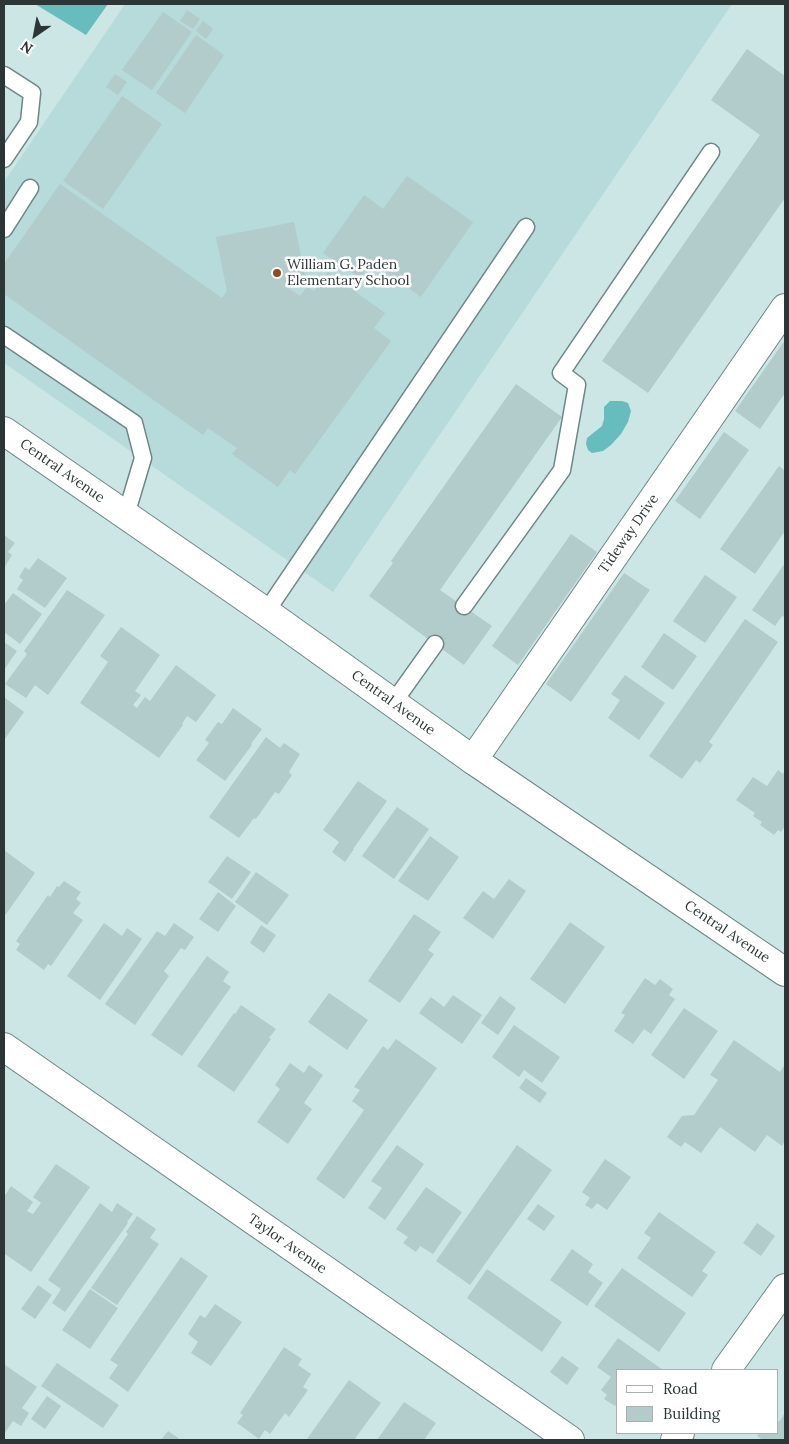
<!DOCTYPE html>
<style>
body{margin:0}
#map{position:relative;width:789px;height:1444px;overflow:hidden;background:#cce6e6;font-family:Lora,serif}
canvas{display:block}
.frame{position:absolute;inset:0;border:5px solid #2c3636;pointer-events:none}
.legend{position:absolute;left:616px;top:1369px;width:162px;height:65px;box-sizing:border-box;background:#fff;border:1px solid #abafaf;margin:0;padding:6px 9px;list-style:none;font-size:15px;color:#2c3636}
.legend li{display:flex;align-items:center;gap:10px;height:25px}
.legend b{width:25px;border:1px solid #abafaf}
.north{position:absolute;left:10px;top:10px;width:50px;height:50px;-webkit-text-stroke:4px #fff;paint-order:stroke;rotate:213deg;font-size:14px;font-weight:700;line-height:20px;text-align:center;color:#2c3636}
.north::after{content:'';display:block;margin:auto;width:18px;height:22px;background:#2c3636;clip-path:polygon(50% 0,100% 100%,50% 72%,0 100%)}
</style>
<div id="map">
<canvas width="789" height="1444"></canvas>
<div class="frame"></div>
<ul class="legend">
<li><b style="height:6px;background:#fff"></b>Road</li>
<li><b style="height:14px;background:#b2cbcb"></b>Building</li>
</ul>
<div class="north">N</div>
</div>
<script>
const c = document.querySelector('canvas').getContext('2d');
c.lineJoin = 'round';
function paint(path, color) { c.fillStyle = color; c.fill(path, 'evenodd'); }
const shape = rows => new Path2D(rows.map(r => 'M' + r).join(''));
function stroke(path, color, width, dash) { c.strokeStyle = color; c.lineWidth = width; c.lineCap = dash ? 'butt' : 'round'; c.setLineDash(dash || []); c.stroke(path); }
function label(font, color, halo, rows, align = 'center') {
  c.font = font + ' Lora,serif'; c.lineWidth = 5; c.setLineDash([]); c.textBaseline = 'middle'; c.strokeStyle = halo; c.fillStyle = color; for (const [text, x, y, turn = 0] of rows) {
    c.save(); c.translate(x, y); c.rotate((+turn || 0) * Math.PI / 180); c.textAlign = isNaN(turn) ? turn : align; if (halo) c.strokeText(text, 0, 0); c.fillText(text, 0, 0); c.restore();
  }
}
paint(shape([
 [125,4,732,4,333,592,4,363,4,182]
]), '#b7dada');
paint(shape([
 [35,4,108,4,86,35],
 [610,401,622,401,628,403,631,411,628,422,621,434,611,445,603,451,592,453,588,450,586,444,587,438,602,426,604,419,604,407]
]), '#67bcbd');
paint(shape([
 [187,10,200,19,193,29,180,21],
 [163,12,192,32,152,90,122,70],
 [203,21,213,29,206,39,196,31],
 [196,35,224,55,185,113,156,93],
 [747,49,785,76,785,198,648,393,602,361,760,135,711,100],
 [115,74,127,82,118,95,106,87],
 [122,96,162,124,103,209,63,181],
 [407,176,473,222,421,297,371,262,360,278,323,253,364,195,383,209],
 [60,184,222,298,227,291,216,237,294,222,306,281,285,286,300,296,307,287,314,291,328,272,385,313,374,328,391,341,295,474,290,470,278,487,232,454,237,448,208,428,203,435,4,294,4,264],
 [785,340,785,393,760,429,735,411],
 [516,384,562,417,440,590,492,626,464,665,369,596,393,563,391,561],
 [724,432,749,450,700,519,675,501],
 [779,466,785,471,785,531,755,574,720,549],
 [571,534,597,552,518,665,492,646],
 [4,535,15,543,8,552,12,555,4,568],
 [38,558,67,578,45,608,17,589,23,580,19,577,25,567,29,570],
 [785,563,785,617,782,616,775,626,752,610],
 [624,573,650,590,571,702,546,684],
 [705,575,737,597,705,643,673,621],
 [67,590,105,615,48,695,35,685,26,698,5,684,27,654,24,651],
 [13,593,42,614,20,644,4,632,4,605],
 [745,619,778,642,709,742,713,745,700,763,696,760,682,779,649,756],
 [121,627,160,655,135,691,141,695,133,705,137,708,145,697,150,701,176,665,216,695,196,722,187,716,182,724,183,725,159,758,80,703,108,662,100,656],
 [664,633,697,656,673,690,641,667],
 [4,642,17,651,4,670],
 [625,675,665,703,639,740,608,718,620,700,611,694],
 [4,697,24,712,4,740],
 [233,708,262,729,251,744,252,745,225,781,196,760,209,743,205,740,218,722,222,724],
 [266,737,280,748,284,743,300,754,289,772,292,775,279,794,275,792,256,819,254,818,239,838,209,817],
 [778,770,783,774,785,770,785,826,781,832,778,830,774,835,760,825,762,822,753,816,755,813,736,800,753,777,767,786],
 [358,781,387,801,353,849,354,849,345,862,332,852,339,842,323,830],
 [397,807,429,829,394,879,362,856],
 [430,836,459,857,428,901,398,881],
 [4,850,35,873,4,917],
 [227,856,251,872,232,899,208,882],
 [256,872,289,895,267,925,235,902],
 [509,879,526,891,493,939,463,918,483,891,494,899],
 [64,881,81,892,76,899,81,903,73,913,83,920,51,966,48,964,44,970,16,950,20,944,16,941,48,895,50,897,57,886,59,887],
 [218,892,236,906,218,932,199,919],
 [414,914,441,932,428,950,434,954,400,1003,368,981],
 [570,922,605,947,565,1004,530,979],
 [104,923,122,936,127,928,142,939,100,1000,67,976],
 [174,923,194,937,185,950,181,948,164,971,169,976,135,1025,105,1004,157,931,165,936],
 [261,925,276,935,264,953,250,943],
 [207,956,229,972,223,981,231,987,182,1056,151,1035],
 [645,978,655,985,660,979,673,989,669,995,675,999,651,1034,644,1029,633,1044,614,1031,625,1015,621,1013],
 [329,993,368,1020,347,1050,308,1022],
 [453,995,482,1015,462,1044,419,1013,431,997,444,1007],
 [500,996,516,1008,498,1035,481,1023],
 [241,1005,276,1029,269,1038,271,1039,234,1092,197,1066,234,1013,235,1014],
 [684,1008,718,1031,684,1079,651,1055],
 [514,1025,560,1057,542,1083,524,1070,519,1077,492,1057],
 [396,1039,437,1068,344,1199,316,1179,364,1110,352,1101,360,1090,354,1087,383,1046,388,1050],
 [734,1040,780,1072,785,1064,785,1141,782,1146,767,1135,755,1152,720,1127,701,1153,685,1142,681,1147,667,1137,682,1116,694,1115,718,1080,710,1075],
 [290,1063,304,1073,309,1065,323,1075,304,1103,312,1109,288,1144,257,1122,280,1089,275,1085],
 [526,1078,547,1093,540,1103,519,1088],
 [397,1145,424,1164,385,1220,368,1208,382,1188,371,1181],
 [517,1145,552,1170,470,1285,436,1261],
 [605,1159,631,1177,607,1210,597,1203,592,1209,585,1205,590,1198,582,1192],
 [56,1164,90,1187,31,1272,5,1254,4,1252,4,1197,11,1186,33,1202,27,1211,33,1214,41,1203,33,1197],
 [426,1187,462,1212,433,1254,420,1246,416,1252,403,1243,408,1237,396,1229],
 [100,1203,112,1212,117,1203,133,1214,127,1222,128,1223,65,1312,52,1303,61,1289,48,1280],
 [538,1204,555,1216,544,1231,527,1219],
 [659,1212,716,1252,702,1271,708,1275,692,1297,637,1258,651,1238,644,1233],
 [137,1216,156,1229,150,1238,159,1244,117,1305,91,1288,128,1234,126,1232],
 [757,1223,775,1236,761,1256,743,1243],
 [572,1249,593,1264,588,1272,603,1283,587,1306,550,1280],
 [181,1257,208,1276,128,1392,109,1378,118,1365,110,1360],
 [622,1268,686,1313,659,1352,594,1306],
 [487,1269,562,1322,542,1352,467,1298],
 [38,1285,52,1295,35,1319,21,1309],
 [90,1289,118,1308,90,1349,62,1330],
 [215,1304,242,1322,211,1366,191,1353,198,1342,188,1334,200,1315,205,1318],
 [618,1338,663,1370,618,1370,618,1402,615,1406,604,1399,607,1395,601,1390,611,1377,597,1367],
 [284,1347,302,1359,298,1365,311,1374,303,1387,308,1390,289,1417,285,1413,270,1434,265,1430,259,1439,237,1423,243,1415,240,1413],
 [562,1356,579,1368,567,1385,550,1372],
 [57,1363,119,1405,103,1428,41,1386],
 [5,1365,37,1387,22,1408,29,1413,21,1426,13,1421,4,1434,4,1367],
 [349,1380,381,1403,354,1440,309,1440,307,1439],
 [47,1396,61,1406,45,1429,31,1419],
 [404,1402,436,1423,424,1440,377,1440],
 [785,1413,785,1440,763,1440,757,1436,759,1433,778,1433,778,1421,779,1422],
 [168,1431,181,1440,161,1440]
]), '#b2cbcb');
const lane = shape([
 [4,75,32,93,29,122,4,159],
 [4,229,30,188],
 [4,335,134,423,143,458,126,515],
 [464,606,562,470,577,385,561,373,711,152],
 [266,612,526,227],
 [393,703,435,644]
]);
const street = shape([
 [473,760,785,308],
 [4,1047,570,1440],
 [726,1370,785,1288],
 [675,1440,680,1433]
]);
const secondary = shape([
 [4,431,266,612,473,760,785,972]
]);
stroke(lane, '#6e8686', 19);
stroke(street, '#6e8686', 30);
stroke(secondary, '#6e8686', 30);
stroke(lane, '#fff', 16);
stroke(street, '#fff', 28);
stroke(secondary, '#fff', 28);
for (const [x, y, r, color] of [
 [277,273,5,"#914a25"]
]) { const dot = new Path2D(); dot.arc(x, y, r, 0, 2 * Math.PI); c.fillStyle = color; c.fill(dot); stroke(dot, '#fff', 2); }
label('14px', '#2c3636', '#fff', [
 ["William G. Paden",287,265],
 ["Elementary School",287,281]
], 'left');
label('14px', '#2c3636', '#fff', [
 ["Central Avenue",62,471,35],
 ["Tideway Drive",629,534,-55],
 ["Central Avenue",393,703,36],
 ["Central Avenue",727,932,34],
 ["Taylor Avenue",287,1244,35]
]);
</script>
